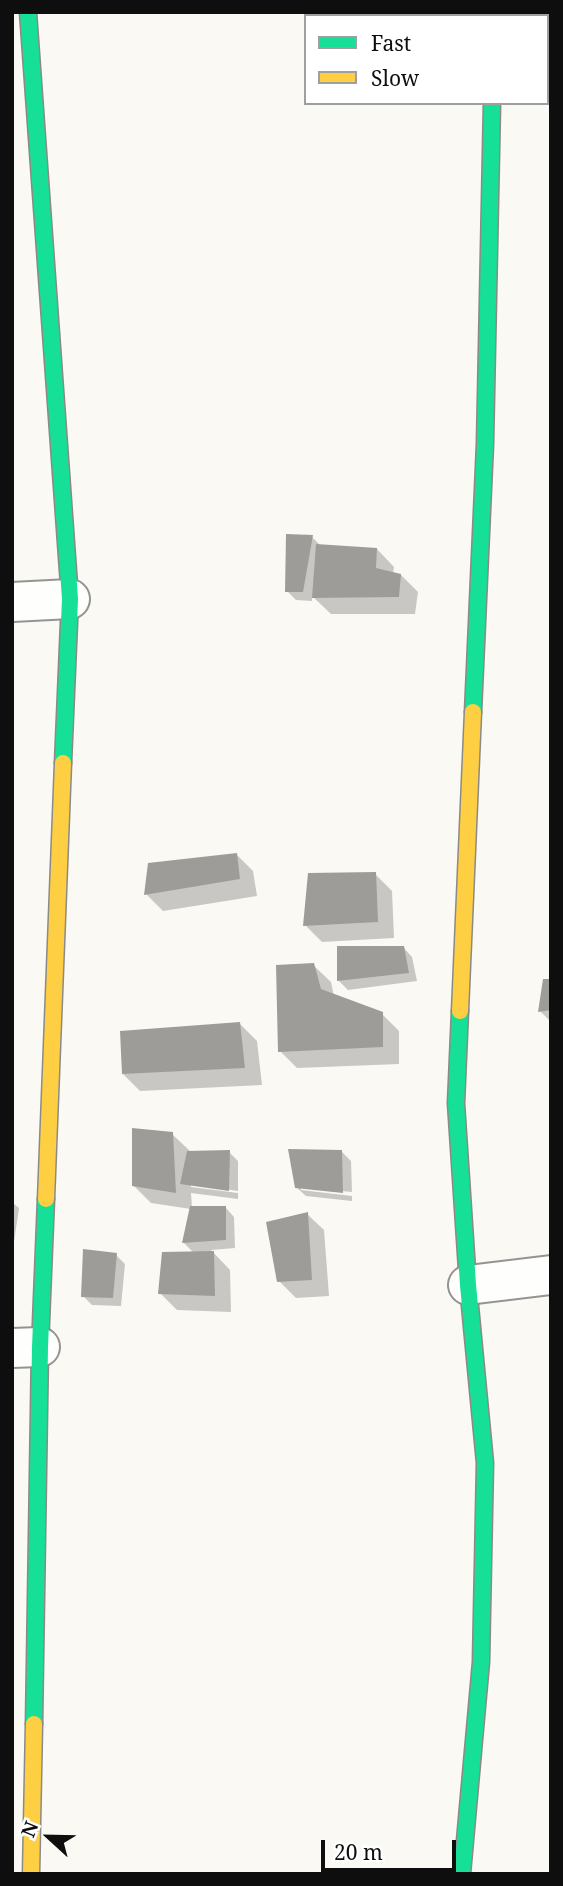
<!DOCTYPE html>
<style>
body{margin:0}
#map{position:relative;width:563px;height:1886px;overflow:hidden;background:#faf9f4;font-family:"Noto Serif",serif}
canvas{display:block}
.frame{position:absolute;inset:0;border:14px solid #0e0e0e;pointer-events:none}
.legend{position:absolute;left:304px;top:14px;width:245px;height:91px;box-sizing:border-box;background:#fff;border:2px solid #9f9f9f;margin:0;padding:9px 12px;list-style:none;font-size:21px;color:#0e0e0e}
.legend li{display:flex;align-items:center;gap:14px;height:35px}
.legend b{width:35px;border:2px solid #9f9f9f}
.north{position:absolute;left:14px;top:1802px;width:70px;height:70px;-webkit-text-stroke:5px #fff;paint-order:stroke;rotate:292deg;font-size:19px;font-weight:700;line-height:28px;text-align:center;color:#0e0e0e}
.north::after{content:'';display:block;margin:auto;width:24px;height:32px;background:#0e0e0e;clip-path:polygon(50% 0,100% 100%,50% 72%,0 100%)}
.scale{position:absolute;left:321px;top:1840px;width:135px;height:32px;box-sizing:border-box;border:4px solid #0e0e0e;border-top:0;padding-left:9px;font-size:21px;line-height:24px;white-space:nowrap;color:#0e0e0e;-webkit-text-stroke:5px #fff;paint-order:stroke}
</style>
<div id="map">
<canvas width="563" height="1886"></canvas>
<div class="frame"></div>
<ul class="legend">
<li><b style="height:9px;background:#16e098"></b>Fast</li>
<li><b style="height:9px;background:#ffcf43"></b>Slow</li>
</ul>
<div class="north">N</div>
<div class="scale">20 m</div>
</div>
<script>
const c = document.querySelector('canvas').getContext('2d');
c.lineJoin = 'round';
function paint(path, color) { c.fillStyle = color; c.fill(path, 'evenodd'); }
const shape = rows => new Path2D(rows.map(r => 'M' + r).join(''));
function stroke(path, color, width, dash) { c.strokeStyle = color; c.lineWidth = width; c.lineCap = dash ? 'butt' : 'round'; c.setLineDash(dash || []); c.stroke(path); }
paint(shape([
 [312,537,321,546,377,549,394,567,393,574,401,575,418,592,415,614,331,614,312,596,312,601,296,600,287,591],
 [236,854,253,871,257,896,163,911,146,894],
 [375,874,392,891,394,938,322,942,305,925],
 [403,947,412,957,417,981,348,990,339,981],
 [313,965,331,982,334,996,382,1014,399,1031,399,1064,297,1068,280,1051],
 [551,980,551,1020,549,1020,540,1011],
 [240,1024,257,1041,262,1085,140,1091,123,1074],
 [172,1134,190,1151,229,1152,238,1161,238,1191,191,1184,191,1187,238,1193,238,1199,191,1193,192,1208,225,1207,234,1217,235,1248,211,1250,230,1270,231,1312,177,1310,160,1293,194,1253,184,1243,191,1209,151,1203,134,1186],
 [342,1152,351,1161,352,1192,301,1187,301,1190,352,1196,352,1201,306,1196,296,1187],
 [12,1202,19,1208,14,1242,12,1242],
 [307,1214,324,1230,329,1296,296,1298,279,1281],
 [116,1255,125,1264,121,1306,92,1305,83,1296]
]), '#0003');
paint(shape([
 [286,534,313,535,303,592,285,592],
 [316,544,377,548,376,568,401,574,399,597,312,598],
 [237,853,240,879,144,895,148,863],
 [376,872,378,922,303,926,308,873],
 [337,946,404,946,409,973,337,981],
 [314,963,321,989,383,1012,383,1047,278,1052,276,965],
 [543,979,551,979,551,1010,538,1012],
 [240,1022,245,1068,122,1074,120,1031],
 [132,1128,173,1132,176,1193,132,1186],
 [288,1149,342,1150,343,1193,295,1188],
 [230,1150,229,1191,180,1184,187,1151],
 [190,1206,226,1206,226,1240,182,1243],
 [308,1212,312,1280,277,1282,266,1222],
 [83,1249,117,1253,113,1298,81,1297],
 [214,1251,215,1296,158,1294,162,1252]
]), '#9e9c99');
const street = shape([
 [494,16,494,12],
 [12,602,70,599],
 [468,1285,551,1275],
 [12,1348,40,1347]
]);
const fast = shape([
 [28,12,70,599,63,763],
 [473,712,485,444,492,103],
 [460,1011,456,1103,468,1285,485,1463,481,1662,462,1874],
 [34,1724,40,1347,46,1199]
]);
const slow = shape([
 [460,1011,473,712],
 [46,1199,63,763],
 [31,1874,34,1724]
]);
stroke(street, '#949492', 42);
stroke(fast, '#8b8a88', 19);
stroke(slow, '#8b8a88', 19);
stroke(street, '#fefefd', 38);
stroke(fast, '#16e098', 16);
stroke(slow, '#ffcf43', 16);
</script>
